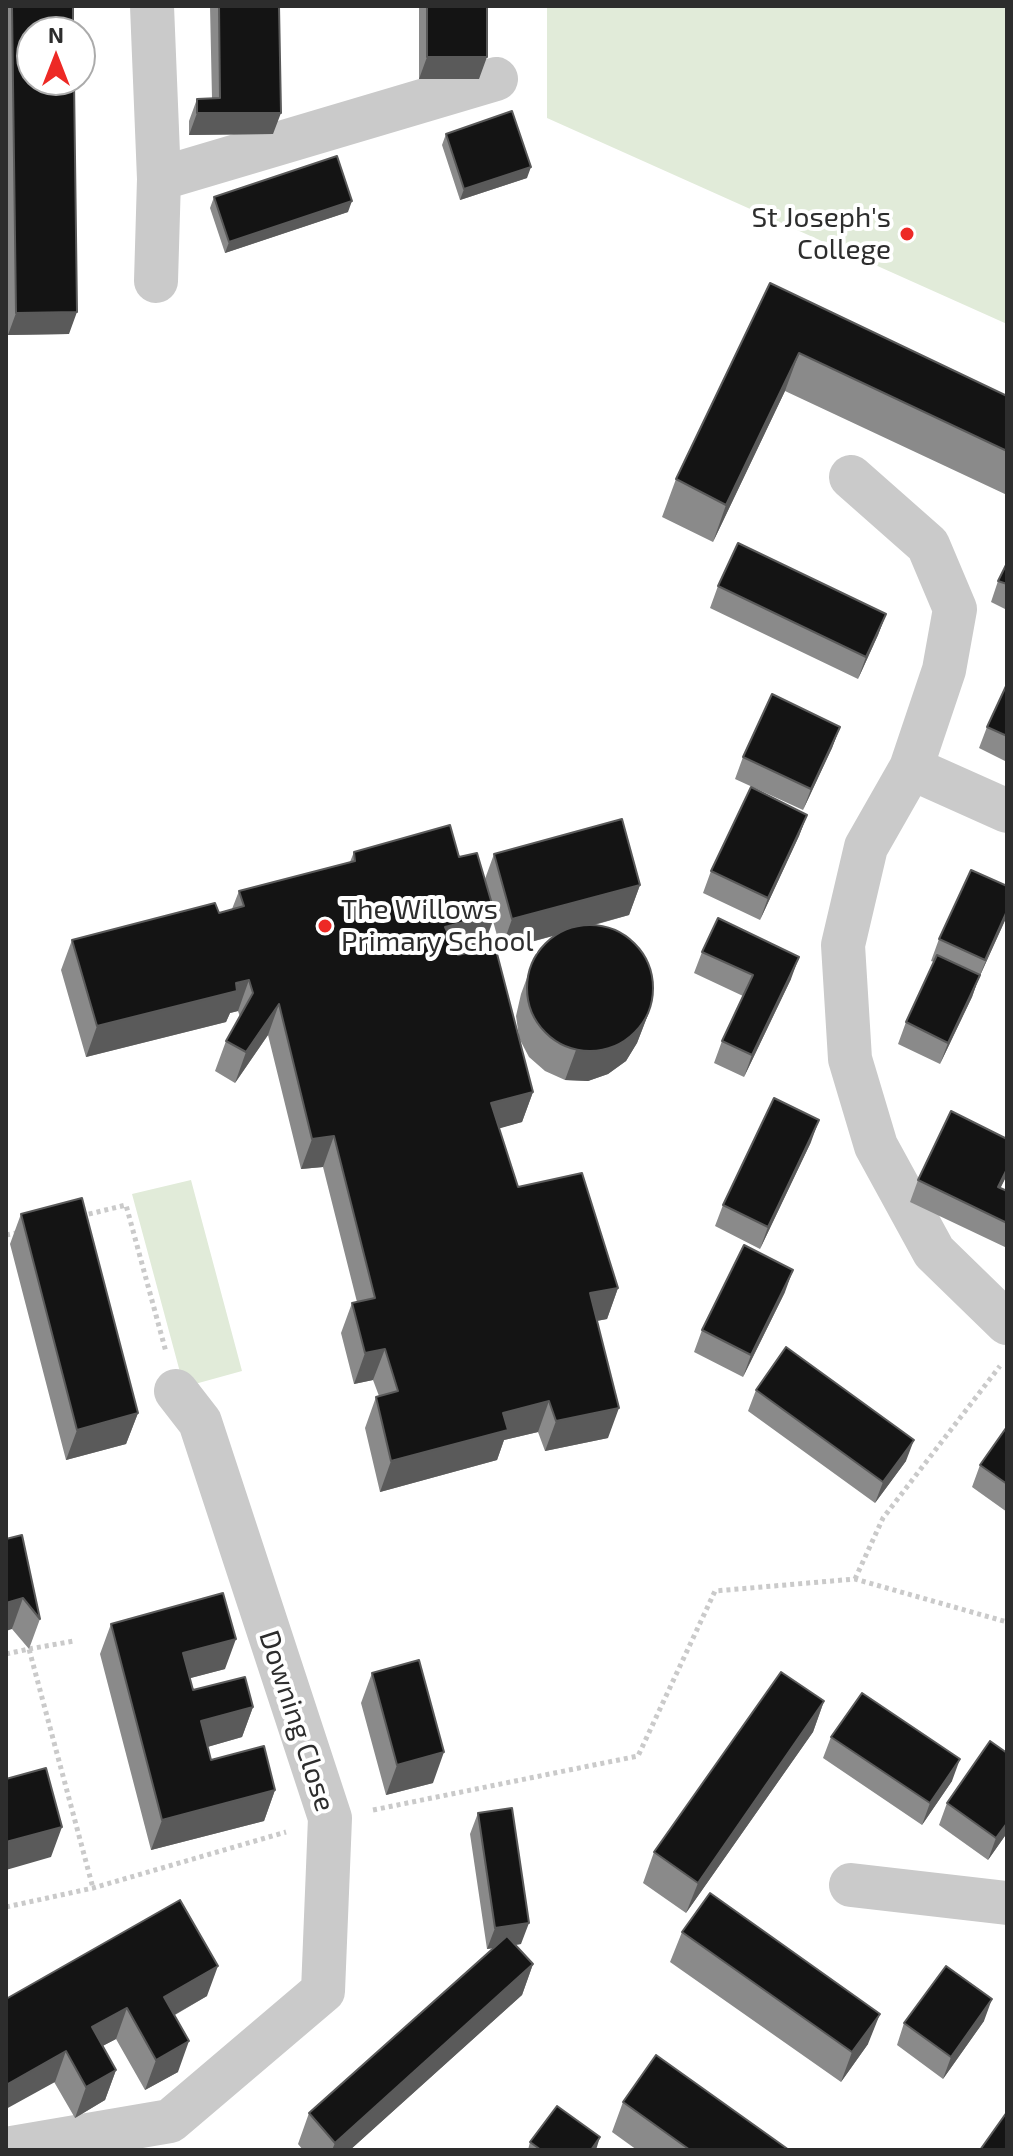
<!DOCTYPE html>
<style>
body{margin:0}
#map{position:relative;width:1013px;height:2156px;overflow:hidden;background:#fff;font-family:"Exo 2",sans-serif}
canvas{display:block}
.frame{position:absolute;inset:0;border:8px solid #2d2d2d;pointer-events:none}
.north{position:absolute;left:16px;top:16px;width:80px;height:80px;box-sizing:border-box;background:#fff;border:2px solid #ababab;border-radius:50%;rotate:0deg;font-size:22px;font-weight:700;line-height:32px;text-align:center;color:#2d2d2d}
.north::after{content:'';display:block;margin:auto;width:28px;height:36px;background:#ed2925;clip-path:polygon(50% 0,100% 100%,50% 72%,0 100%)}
</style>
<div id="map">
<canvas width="1013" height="2156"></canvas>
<div class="frame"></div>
<div class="north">N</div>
</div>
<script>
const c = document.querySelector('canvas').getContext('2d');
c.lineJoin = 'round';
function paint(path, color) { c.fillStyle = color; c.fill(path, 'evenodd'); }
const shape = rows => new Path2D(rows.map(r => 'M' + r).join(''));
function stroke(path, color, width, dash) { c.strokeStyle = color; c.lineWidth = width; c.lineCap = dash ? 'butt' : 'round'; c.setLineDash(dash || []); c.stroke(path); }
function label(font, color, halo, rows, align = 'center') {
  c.font = font + ' "Exo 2",sans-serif'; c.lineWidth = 8; c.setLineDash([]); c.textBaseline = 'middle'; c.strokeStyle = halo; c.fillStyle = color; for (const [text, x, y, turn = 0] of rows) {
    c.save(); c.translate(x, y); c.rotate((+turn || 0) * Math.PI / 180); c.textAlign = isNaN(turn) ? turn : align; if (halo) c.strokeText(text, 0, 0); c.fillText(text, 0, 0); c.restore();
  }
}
paint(shape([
 [547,6,1007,6,1007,324,547,118],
 [191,1180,242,1371,184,1387,132,1194]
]), '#e1ebd9');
stroke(shape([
 [81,1216,126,1205,166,1352],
 [6,1235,21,1232],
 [855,1579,883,1518,1000,1366],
 [29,1649,74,1641],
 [6,1654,29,1649,93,1888],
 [373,1810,638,1756,715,1591,855,1579,1007,1622],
 [6,1907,93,1888,286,1832]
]), '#cacaca', 5, [4, 4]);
stroke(shape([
 [152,6,159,179,496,79],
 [156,281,159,179],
 [851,477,928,545,955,609,944,670,911,768,866,847,843,945,850,1059,876,1146,934,1252,1007,1323],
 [911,768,1007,811],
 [851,1885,1007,1903],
 [6,2149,170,2121,323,1991,330,1818,200,1422,176,1391]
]), '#cacaca', 44);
paint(shape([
 [6,6,73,6,69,334,8,335,6,179],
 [210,6,279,6,273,134,189,135,189,121,197,99,212,98],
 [419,6,487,6,479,79,419,79],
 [446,134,527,178,460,200,442,145],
 [214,197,348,212,225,253,210,208],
 [770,283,1007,396,1007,495,785,391,713,542,662,517,676,479],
 [1007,563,1007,610,991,602,998,581],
 [718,586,886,614,878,635,858,679,710,608],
 [1007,684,1007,762,979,748,987,727],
 [840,727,832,748,803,810,735,779,743,757],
 [807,815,799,836,760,920,703,893,711,871],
 [354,852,459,857,485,879,494,854,640,885,629,915,591,926,649,1012,637,1043,626,1061,608,1074,588,1081,565,1080,545,1071,529,1057,519,1038,533,1092,522,1122,499,1128,518,1187,618,1288,607,1319,597,1321,608,1438,545,1451,538,1432,504,1440,497,1460,380,1492,365,1428,376,1397,379,1396,373,1380,354,1384,341,1333,352,1303,357,1302,323,1167,301,1169,268,1035,235,1083,215,1071,226,1041,240,1017,238,1011,230,1013,226,1022,86,1057,61,970,72,940,219,913,232,909,239,891,350,862],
 [493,921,501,950,557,935,532,964,521,994,516,1016,519,1037,456,952,484,945],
 [1007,916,978,980,972,997,940,1064,898,1044,906,1022,934,962,931,961,939,939],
 [702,952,791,979,744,1077,714,1063,722,1041,743,996,694,973],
 [1007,1139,1007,1175,1000,1188,1007,1191,1007,1248,910,1202,918,1180],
 [811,1142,760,1249,715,1226,723,1205],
 [21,1214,138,1413,126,1444,66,1460,10,1244],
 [785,1292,743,1377,694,1352,702,1330],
 [756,1390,906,1461,875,1503,748,1411],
 [1007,1429,1007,1512,972,1487,980,1465],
 [22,1535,40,1619,29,1649,12,1629],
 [111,1624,225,1669,190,1678,193,1690,253,1707,242,1737,207,1747,211,1760,275,1790,264,1821,151,1850,100,1654],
 [372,1673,433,1783,386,1795,361,1703],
 [824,1701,813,1732,686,1913,643,1883,654,1852],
 [831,1737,952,1781,922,1825,823,1758],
 [1007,1753,1007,1833,988,1860,939,1825,947,1803],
 [478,1813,521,1944,515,1945,533,1964,522,1995,350,2150,303,2150,298,2144,309,2113,494,1948,487,1949,470,1834],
 [682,1932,868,2044,841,2082,670,1962],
 [207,1996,175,2015,178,2072,145,2090,116,2039,102,2046,116,2070,105,2100,75,2118,6,1999],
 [984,2021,943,2079,897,2045,904,2023],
 [623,2102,789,2150,637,2150,612,2132],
 [530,2142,596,2150,528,2150]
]), '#8a8a8a');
paint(shape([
 [427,57,487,57,479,79,419,79],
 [197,113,281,113,273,134,189,135],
 [531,167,527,178,460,200,464,189],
 [352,201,348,212,225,253,229,242],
 [77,312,69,334,8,335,16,313],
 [799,353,785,391,713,542,726,505],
 [886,614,878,635,858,679,866,657],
 [840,727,832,748,803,810,811,789],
 [807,815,799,836,760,920,768,898],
 [640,885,629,915,501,950,512,919],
 [1007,911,1007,916,978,980,972,997,940,1064,948,1043,979,977],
 [495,914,484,945,434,958,445,927],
 [799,957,791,979,744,1077,752,1055],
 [249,980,238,1011,230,1013,226,1022,86,1057,97,1026],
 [279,1004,268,1035,235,1083,246,1052],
 [649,1012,637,1043,626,1061,608,1074,588,1081,565,1080,576,1050],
 [533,1092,522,1122,480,1134,491,1103],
 [819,1120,811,1142,760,1249,768,1227],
 [334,1136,323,1167,301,1169,312,1139],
 [1007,1169,1007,1175,990,1209,998,1187],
 [793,1270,785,1292,743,1377,751,1355],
 [618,1288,607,1319,579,1324,590,1293],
 [385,1349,373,1380,354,1384,365,1353],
 [549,1401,538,1432,504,1440,497,1460,380,1492,391,1461,503,1413],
 [619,1408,608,1438,545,1451,556,1421],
 [138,1413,126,1444,66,1460,77,1430],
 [914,1440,906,1461,875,1503,883,1482],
 [23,1598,12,1629,6,1631,6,1603],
 [236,1639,225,1669,172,1683,183,1653],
 [824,1701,813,1732,686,1913,698,1883],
 [253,1707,242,1737,190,1752,201,1721],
 [444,1752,433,1783,386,1795,397,1765],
 [960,1759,952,1781,922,1825,930,1803],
 [275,1790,264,1821,151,1850,162,1820],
 [1007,1823,1007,1833,988,1860,996,1838],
 [62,1827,51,1857,6,1870,6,1842],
 [529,1923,521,1944,487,1949,495,1928],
 [533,1964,522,1995,350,2150,332,2150,335,2143],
 [218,1966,207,1996,153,2027,164,1997],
 [992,1999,984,2021,943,2079,951,2057],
 [127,2008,116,2039,80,2058,92,2027],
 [880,2014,868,2044,841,2082,852,2052],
 [189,2041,178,2072,145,2090,156,2060],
 [66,2051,55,2082,6,2109,6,2085],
 [116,2070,105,2100,75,2118,86,2087],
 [600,2137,596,2150,591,2150]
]), '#5a5a5a');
const building = shape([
 [12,6,73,6,73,32,32,32,32,80,74,80,77,312,16,313,12,6],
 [219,6,279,6,281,113,197,113,197,99,220,98,219,6],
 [427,6,487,6,487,57,427,57,427,6],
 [512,111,531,167,464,189,446,134,512,111],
 [337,156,352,201,229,242,214,197,337,156],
 [770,283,1007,396,1007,451,799,353,726,505,676,479,770,283],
 [738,543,886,614,866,657,718,586,738,543],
 [1007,563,1007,584,998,581,1007,563],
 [1007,684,1007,736,987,727,1007,684],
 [772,694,840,727,811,789,743,757,772,694],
 [751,787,807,815,768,898,711,871,751,787],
 [622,819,640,885,512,919,494,854,622,819],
 [450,825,459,857,477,853,495,914,445,927,458,955,495,946,533,1092,491,1103,518,1187,582,1173,618,1288,590,1293,619,1408,556,1421,549,1401,503,1413,508,1430,391,1461,376,1397,398,1391,385,1349,365,1353,352,1303,375,1298,334,1136,312,1139,279,1004,246,1052,226,1041,253,993,249,980,236,983,237,991,97,1026,72,940,215,903,219,913,244,906,239,891,355,861,354,852,450,825],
 [971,870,1007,886,1007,911,985,960,939,939,971,870],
 [718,918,799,957,752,1055,722,1041,753,975,702,952,718,918],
 '527 988a63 63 0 1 1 126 0a63 63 0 1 1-126 0Z',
 [937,955,980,975,948,1043,906,1022,937,955],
 [774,1098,819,1120,768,1227,723,1205,774,1098],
 [951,1111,1007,1139,1007,1169,998,1187,1007,1191,1007,1223,918,1180,951,1111],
 [82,1198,138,1413,77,1430,21,1214,82,1198],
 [744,1245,793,1270,751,1355,702,1330,744,1245],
 [786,1347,914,1440,883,1482,756,1390,786,1347],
 [1006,1428,1007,1429,1007,1484,980,1465,1006,1428],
 [22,1535,40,1619,23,1598,6,1603,6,1539,22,1535],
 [223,1593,236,1639,183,1653,193,1690,245,1677,253,1707,201,1721,211,1760,264,1746,275,1790,162,1820,111,1624,223,1593],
 [419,1660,444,1752,397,1765,372,1673,419,1660],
 [781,1672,824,1701,698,1883,654,1852,781,1672],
 [862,1693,960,1759,930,1803,831,1737,862,1693],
 [990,1741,1007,1753,1007,1823,996,1838,947,1803,990,1741],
 [46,1768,62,1827,6,1842,6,1779,46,1768],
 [512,1808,529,1923,495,1928,478,1813,512,1808],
 [710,1893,880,2014,852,2052,682,1932,710,1893],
 [180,1900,218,1966,164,1997,189,2041,156,2060,127,2008,92,2027,116,2070,86,2087,66,2051,6,2085,6,1999,180,1900],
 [507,1936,533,1964,335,2143,309,2113,507,1936],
 [946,1966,992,1999,951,2057,904,2023,946,1966],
 [656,2055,789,2150,690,2150,623,2102,656,2055],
 [557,2106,600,2137,591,2150,541,2150,530,2142,557,2106],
 [1007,2112,1007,2150,980,2150,1007,2112]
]);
paint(building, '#141414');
stroke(building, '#5a5a5a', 2);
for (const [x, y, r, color] of [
 [907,234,8,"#ed2925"],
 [325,926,8,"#ed2925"]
]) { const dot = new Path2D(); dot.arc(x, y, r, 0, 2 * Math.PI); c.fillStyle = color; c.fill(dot); stroke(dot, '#fff', 3); }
label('28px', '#2d2d2d', '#fff', [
 ["St Joseph's",891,218],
 ["College",891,250],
 ["The Willows",341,910,"left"],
 ["Primary School",341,942,"left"]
], 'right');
label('28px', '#2d2d2d', '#fff', [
 ["Downing Close",297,1721,72]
]);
</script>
